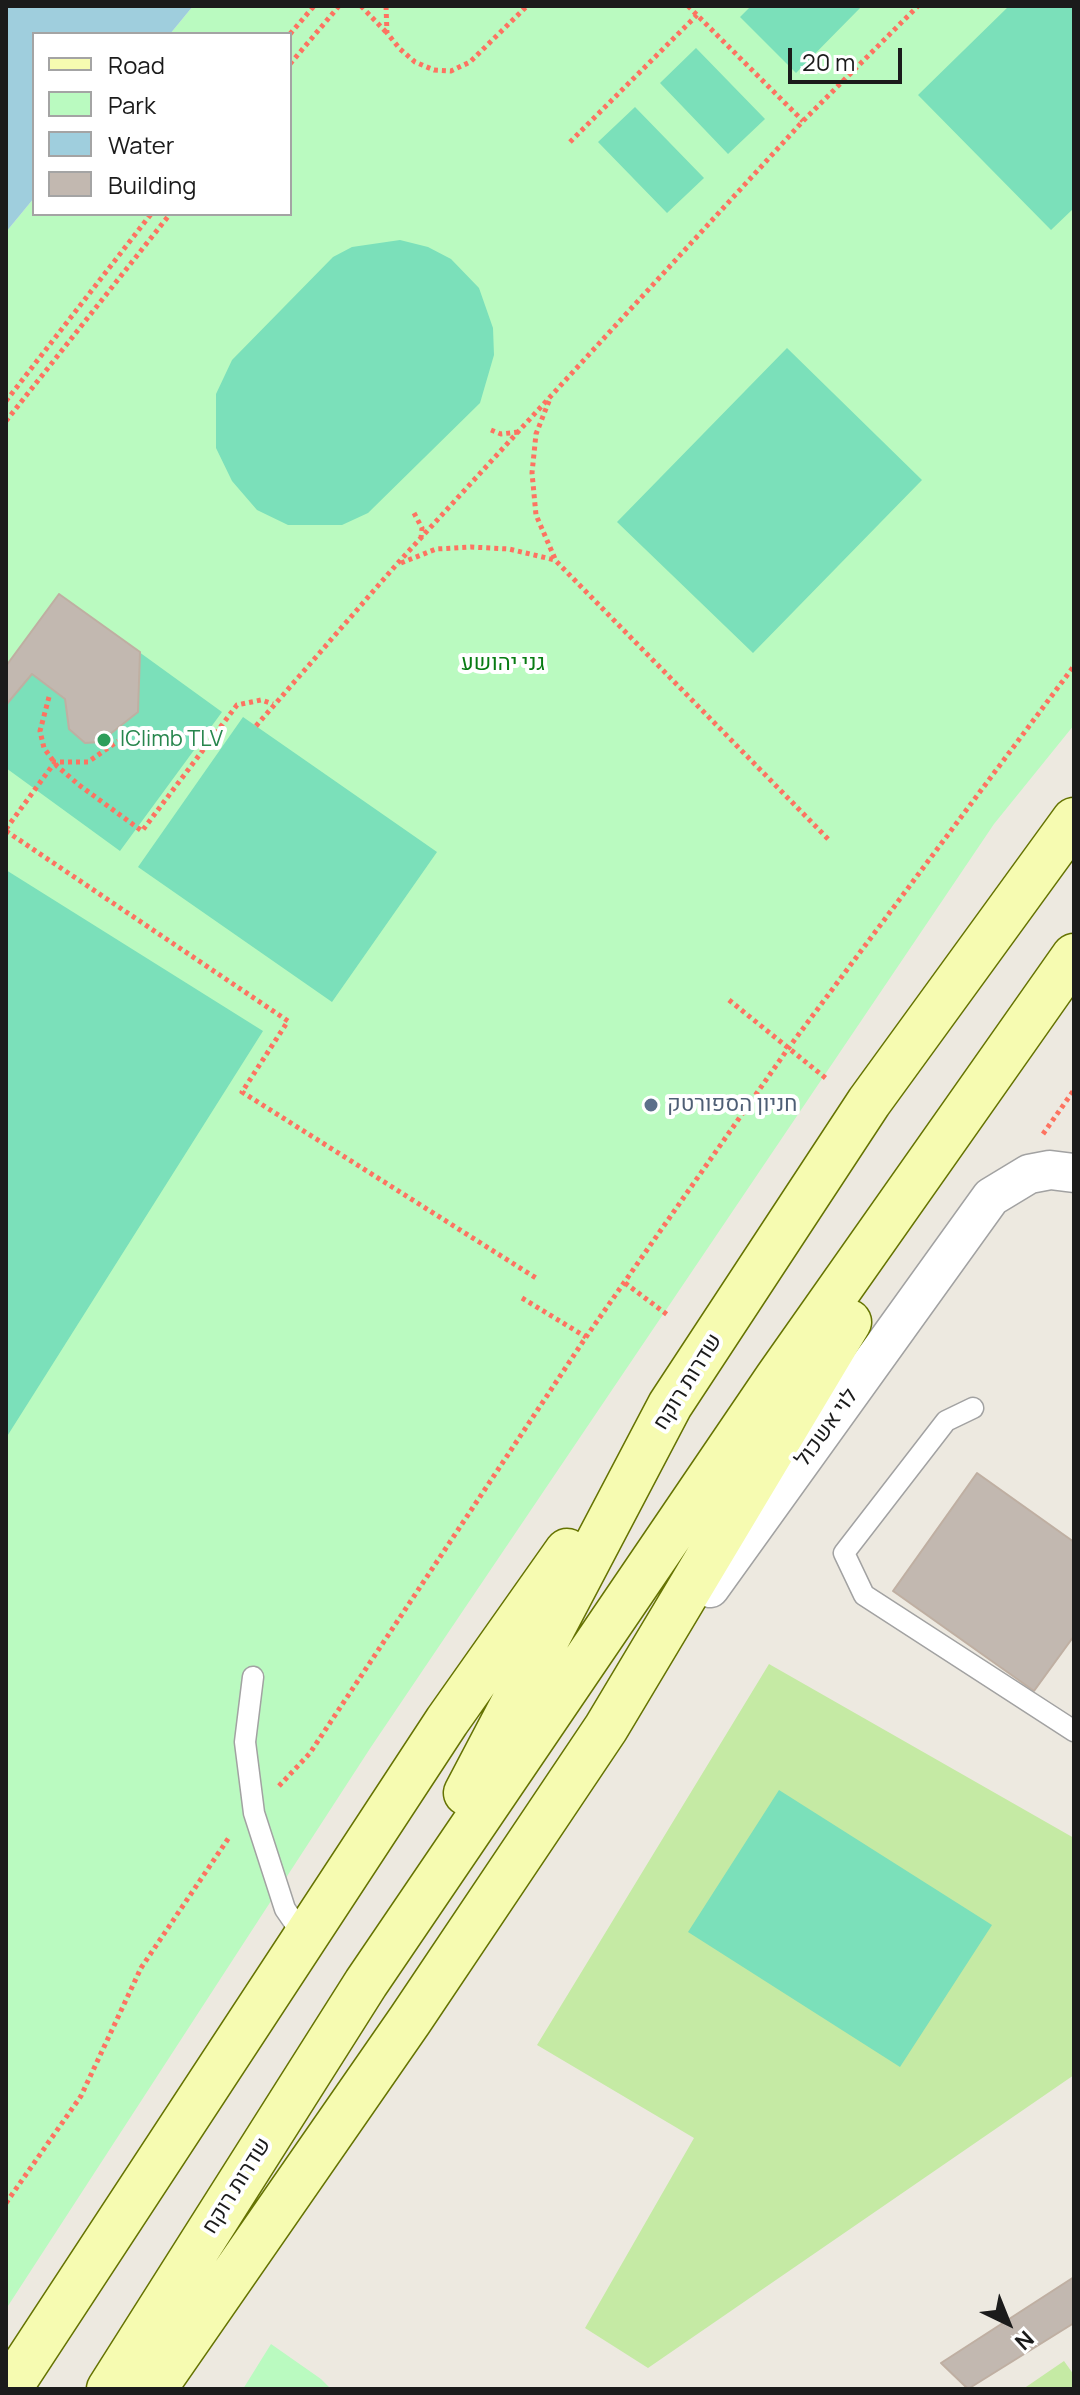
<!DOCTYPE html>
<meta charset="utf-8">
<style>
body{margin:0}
#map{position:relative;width:1080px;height:2395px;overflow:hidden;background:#ede9e0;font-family:Manrope,sans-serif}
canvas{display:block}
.frame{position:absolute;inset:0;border:8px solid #1b1b1b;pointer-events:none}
.legend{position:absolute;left:32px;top:32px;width:260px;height:184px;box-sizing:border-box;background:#fff;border:2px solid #a4a4a4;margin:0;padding:10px 14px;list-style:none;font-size:24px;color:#1b1b1b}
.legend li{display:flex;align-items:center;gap:16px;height:40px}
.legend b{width:40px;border:2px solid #a4a4a4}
.north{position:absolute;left:968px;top:2283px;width:80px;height:80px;-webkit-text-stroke:6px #fff;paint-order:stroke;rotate:137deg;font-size:22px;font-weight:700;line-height:32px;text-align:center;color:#1b1b1b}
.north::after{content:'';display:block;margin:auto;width:28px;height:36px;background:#1b1b1b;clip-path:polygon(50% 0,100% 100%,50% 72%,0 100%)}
.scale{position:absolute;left:788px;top:48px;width:114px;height:36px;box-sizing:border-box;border:4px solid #1b1b1b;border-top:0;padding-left:10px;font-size:24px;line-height:28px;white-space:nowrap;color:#1b1b1b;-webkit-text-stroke:6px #fff;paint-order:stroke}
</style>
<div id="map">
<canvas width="1080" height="2395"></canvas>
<div class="frame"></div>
<ul class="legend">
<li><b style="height:10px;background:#f6fbb1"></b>Road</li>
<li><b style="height:22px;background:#bafac0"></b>Park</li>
<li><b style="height:22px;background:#9fcedd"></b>Water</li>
<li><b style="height:22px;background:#c2b8b0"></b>Building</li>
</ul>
<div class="north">N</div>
<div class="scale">20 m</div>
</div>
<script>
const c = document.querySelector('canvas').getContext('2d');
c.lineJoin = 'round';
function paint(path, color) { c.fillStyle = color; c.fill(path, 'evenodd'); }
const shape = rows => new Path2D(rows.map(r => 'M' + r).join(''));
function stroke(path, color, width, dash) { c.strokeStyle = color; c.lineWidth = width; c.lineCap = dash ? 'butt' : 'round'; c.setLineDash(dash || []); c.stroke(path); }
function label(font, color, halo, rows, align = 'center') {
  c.font = font + ' Manrope,Heebo,sans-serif'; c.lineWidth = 8; c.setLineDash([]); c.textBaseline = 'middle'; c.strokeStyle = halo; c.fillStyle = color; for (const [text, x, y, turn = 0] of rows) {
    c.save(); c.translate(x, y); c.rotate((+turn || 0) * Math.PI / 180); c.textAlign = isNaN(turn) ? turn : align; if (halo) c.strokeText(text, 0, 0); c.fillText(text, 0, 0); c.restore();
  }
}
paint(shape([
 [769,1664,1074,1838,1074,2075,648,2368,585,2328,694,2138,537,2045],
 [1064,2361,1074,2375,1074,2389,1023,2389]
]), '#c5eaa4');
paint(shape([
 [193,6,1074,6,1074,725,994,824,371,1747,6,2309,6,232,34,198,34,214,290,214,290,34,170,34],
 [271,2344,321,2379,331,2389,243,2389]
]), '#bafac0');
paint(shape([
 [751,6,862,6,796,73,740,17],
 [1009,6,1074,6,1074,208,1051,230,918,95],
 [696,48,765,119,728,154,660,83],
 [635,107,704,178,667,213,598,142],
 [400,240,428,247,451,259,479,288,493,328,494,355,480,403,368,513,342,525,288,525,257,510,232,481,216,448,216,394,232,360,333,257,352,247],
 [787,348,922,480,753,653,617,522],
 [59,594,222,712,120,851,6,768,6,666],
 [243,717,437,852,332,1002,138,867],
 [6,870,263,1031,6,1438],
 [779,1790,992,1925,900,2067,688,1932]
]), '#7be0ba');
paint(shape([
 [6,6,193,6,170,34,34,34,34,198,6,232]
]), '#9fcedd');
const building = shape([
 [59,594,140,652,138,712,100,742,85,743,69,729,65,699,32,674,6,705,6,666,59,594],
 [977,1473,1074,1542,1074,1636,1034,1691,893,1591,977,1473],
 [1074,2277,1074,2323,968,2389,941,2363,1074,2277]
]);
paint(building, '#c2b8b0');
stroke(building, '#bfafa2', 2);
const service = shape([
 [973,1408,946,1421,844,1553,864,1595,1074,1731],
 [253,1677,245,1742,254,1813,285,1909,305,1938]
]);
const minor = shape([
 [710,1588,991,1197,1029,1174,1050,1170,1074,1173]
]);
const secondary = shape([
 [466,1793,670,1405,869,1102,1074,820],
 [9,2389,447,1721,567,1551],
 [109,2389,366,1983,777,1378,1074,956],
 [154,2389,410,2020,606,1728,849,1322]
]);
stroke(service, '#a2a2a2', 23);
stroke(minor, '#a2a2a2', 41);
stroke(secondary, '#657302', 47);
stroke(shape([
 [361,6,386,32],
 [386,6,387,33,400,49,415,62,434,70,451,71,470,62,527,6],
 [688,6,803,121],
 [290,34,314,6],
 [290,64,339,6],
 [570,142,697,15],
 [6,401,151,214],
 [549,401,536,434,532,473,536,515,556,561,830,841],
 [6,421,170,214],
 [491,430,501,434,518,432],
 [414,513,422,528,421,538],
 [401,563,436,549,471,547,509,549,555,560],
 [49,697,40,731,44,748,57,766,79,785,142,831,237,705,261,700,273,704],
 [256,726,396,565,803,121,918,6],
 [6,829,55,762,88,762,118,741],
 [6,831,288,1021,242,1092,536,1278],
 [729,1000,828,1080],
 [1043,1134,1074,1090],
 [625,1283,669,1316],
 [522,1298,586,1337],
 [279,1786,310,1753,586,1337,787,1050,1074,666],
 [6,2203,81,2096,141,1968,230,1836]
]), '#fd7361', 5, [4, 4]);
stroke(service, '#fff', 20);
stroke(minor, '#fff', 38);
stroke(secondary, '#f6fbb1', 44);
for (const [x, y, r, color] of [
 [104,740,8,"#2e9e5b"],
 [651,1105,8,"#5c6f8a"]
]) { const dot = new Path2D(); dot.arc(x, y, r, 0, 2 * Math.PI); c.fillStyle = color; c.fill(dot); stroke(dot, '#fff', 3); }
label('22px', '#087b13', '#fff', [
 ["גני יהושע",503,664]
]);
label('22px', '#27864d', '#fff', [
 ["IClimb TLV",120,740]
], 'left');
label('22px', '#4e5e75', '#fff', [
 ["חניון הספורטק",667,1105]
], 'left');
label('22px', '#1b1b1b', '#fff', [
 ["שדרות רוקח",688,1382,-58],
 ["לוי אשכול",827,1428,-54],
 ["שדרות רוקח",237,2186,-58]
]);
</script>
